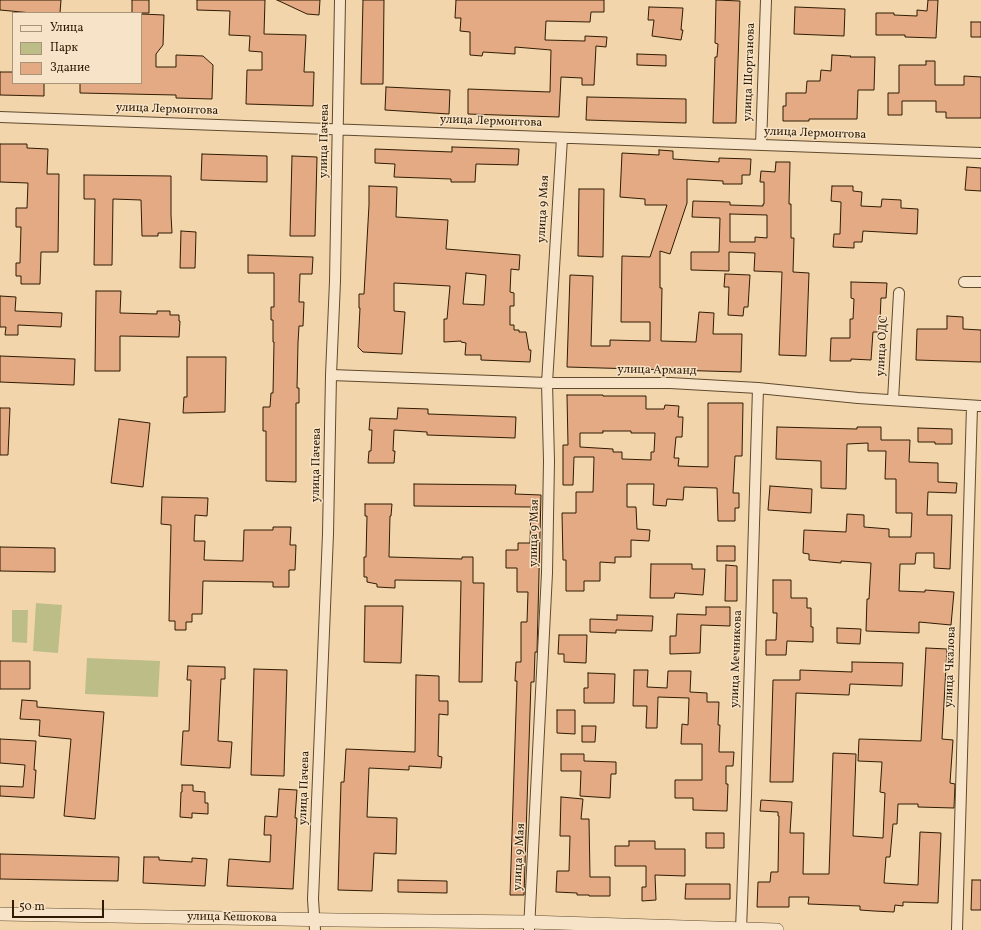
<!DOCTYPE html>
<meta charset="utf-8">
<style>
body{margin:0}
#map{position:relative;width:981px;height:930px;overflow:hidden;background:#f3d5ab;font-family:Vollkorn,serif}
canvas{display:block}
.legend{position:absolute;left:12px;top:12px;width:130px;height:72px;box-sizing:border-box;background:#f7e4c8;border:1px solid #a79479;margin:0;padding:5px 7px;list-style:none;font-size:12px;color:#2f1c03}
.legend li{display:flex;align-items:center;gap:8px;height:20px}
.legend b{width:20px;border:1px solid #a79479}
.scale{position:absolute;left:12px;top:900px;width:92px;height:18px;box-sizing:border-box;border:2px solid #2f1c03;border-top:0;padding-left:5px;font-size:12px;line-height:14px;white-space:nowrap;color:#2f1c03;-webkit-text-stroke:3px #f7e4c8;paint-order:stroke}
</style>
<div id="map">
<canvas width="981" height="930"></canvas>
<ul class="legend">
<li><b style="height:5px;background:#f7e4c8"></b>Улица</li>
<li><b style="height:11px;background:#bdbd87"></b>Парк</li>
<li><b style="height:11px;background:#e3aa84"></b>Здание</li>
</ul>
<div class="scale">50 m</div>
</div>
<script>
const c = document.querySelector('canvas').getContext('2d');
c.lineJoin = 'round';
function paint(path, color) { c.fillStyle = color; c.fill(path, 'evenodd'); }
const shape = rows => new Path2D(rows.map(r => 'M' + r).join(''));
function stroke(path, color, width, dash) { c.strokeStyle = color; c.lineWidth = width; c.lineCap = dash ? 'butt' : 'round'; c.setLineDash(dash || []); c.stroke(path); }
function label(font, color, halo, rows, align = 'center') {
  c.font = font + ' Vollkorn,serif'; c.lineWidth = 3; c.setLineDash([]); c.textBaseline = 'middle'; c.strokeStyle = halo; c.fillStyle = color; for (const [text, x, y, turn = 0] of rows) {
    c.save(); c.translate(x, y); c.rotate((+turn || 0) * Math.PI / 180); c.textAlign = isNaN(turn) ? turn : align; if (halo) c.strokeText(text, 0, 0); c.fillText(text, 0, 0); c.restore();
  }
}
paint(shape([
 [36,603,62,605,58,653,33,651],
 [12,610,28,610,27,643,12,642],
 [87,658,160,661,158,697,85,694]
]), '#bdbd87');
const building = shape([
 [0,0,61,0,60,13,32,13,0,10,0,0],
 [132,0,149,0,149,13,132,13,132,0],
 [197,0,265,0,264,34,306,35,304,72,314,72,313,106,246,104,247,70,262,70,262,52,249,51,250,36,229,35,230,11,197,10,197,0],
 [277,0,320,0,319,15,307,14,277,0],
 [363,0,384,0,383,84,361,84,363,0],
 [456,0,604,0,604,12,591,12,590,22,546,21,545,40,585,41,585,36,607,37,606,47,596,46,594,85,582,85,582,78,561,77,559,117,468,114,468,89,550,92,551,50,515,47,515,54,483,52,482,56,470,55,470,32,460,31,461,18,455,18,456,0],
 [716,0,740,1,736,123,713,123,715,57,717,57,718,44,715,43,716,0],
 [928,0,938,0,936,38,905,37,905,35,876,35,876,13,894,13,894,15,917,16,917,10,927,11,928,0],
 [649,7,683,8,681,30,683,30,681,40,652,36,654,20,648,20,649,7],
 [795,7,845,9,844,36,794,34,795,7],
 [141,14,164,15,163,45,156,54,156,67,176,67,176,55,203,56,213,65,212,99,176,98,176,95,80,93,80,83,141,83,141,14],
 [971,22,981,22,981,37,971,37,971,22],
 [637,54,666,55,666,66,637,65,637,54],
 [832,55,851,56,850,57,875,57,874,90,858,90,857,119,809,119,809,121,783,121,783,106,786,106,786,93,806,93,807,81,820,81,821,70,831,71,832,55],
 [926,61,935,61,935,85,964,85,964,76,981,77,981,118,946,118,946,112,936,112,936,101,902,101,902,115,888,115,888,93,899,93,899,65,926,65,926,61],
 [0,72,13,72,13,83,44,83,44,96,0,95,0,72],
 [386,87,450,90,449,114,385,110,386,87],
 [587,97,686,99,686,123,586,120,587,97],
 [0,144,27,144,27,148,48,149,47,174,59,174,58,252,41,252,40,284,21,284,21,276,16,276,16,263,20,263,21,227,16,227,16,208,27,208,28,183,0,182,0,144],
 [452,147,519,149,518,165,476,164,475,182,451,182,451,179,394,177,395,164,375,163,375,149,452,152,452,147],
 [659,150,673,151,673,159,719,162,719,158,751,159,750,175,742,175,742,184,723,184,723,181,687,179,687,203,670,254,660,251,660,288,662,288,661,341,696,342,699,312,714,313,713,334,742,334,741,372,567,367,570,275,593,276,591,346,610,346,610,340,650,341,650,322,621,322,622,256,650,257,667,205,645,205,645,199,620,197,622,153,659,155,659,150],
 [202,154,267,156,267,182,201,180,202,154],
 [292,156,317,157,315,236,290,236,292,156],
 [776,162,790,162,789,204,791,204,791,238,794,238,793,272,809,273,806,356,779,355,782,272,754,271,755,253,729,252,729,271,691,270,691,252,719,252,720,218,692,217,693,201,730,202,730,205,763,206,763,204,764,204,764,182,760,182,761,171,775,172,776,162],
 [730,214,767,215,767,238,755,237,755,242,730,242,730,214],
 [967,167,981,168,981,191,965,190,967,167],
 [84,175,171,176,171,215,172,233,158,233,158,236,142,236,141,200,113,199,112,265,94,265,95,199,84,199,84,175],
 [369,186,397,187,396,217,448,220,446,249,520,255,519,270,511,269,510,292,514,293,514,306,510,306,510,325,514,325,514,330,519,330,519,332,526,332,529,350,531,350,530,362,481,360,481,355,465,355,466,343,461,342,461,341,444,342,444,319,447,319,450,286,394,283,394,311,405,312,402,354,363,352,358,347,360,308,359,308,359,294,364,294,369,205,369,186],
 [466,273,486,275,484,305,463,304,466,273],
 [832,186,853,186,853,191,862,192,861,206,881,207,882,199,901,200,901,208,918,209,917,234,863,231,862,242,854,242,854,248,833,247,834,234,840,234,841,202,831,201,832,186],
 [579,189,604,189,603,257,578,256,579,189],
 [181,231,196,232,195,268,180,268,181,231],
 [248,255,313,257,312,274,300,274,299,302,304,302,303,326,299,326,298,343,297,388,299,388,299,403,296,403,296,482,266,481,266,431,263,431,263,407,270,407,271,393,273,393,274,342,273,342,273,320,271,320,271,307,274,307,274,273,248,273,248,255],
 [725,274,750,275,748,307,744,307,743,316,728,315,729,287,724,287,725,274],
 [851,282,887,283,886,298,881,298,880,320,886,320,885,332,873,332,871,360,851,359,851,361,830,361,831,338,850,338,850,319,853,319,854,299,851,298,851,282],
 [96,291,121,291,120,313,157,314,157,311,170,311,170,315,179,315,179,321,180,321,179,337,120,336,120,371,95,371,96,291],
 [0,296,16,297,15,311,62,313,61,327,18,325,18,335,5,335,6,327,0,327,0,296],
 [947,316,963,317,963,329,981,330,981,362,916,360,917,329,947,329,947,316],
 [0,356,75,359,74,385,0,382,0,356],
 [187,357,226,357,225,412,183,413,184,397,187,397,187,357],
 [567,395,603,395,603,396,646,396,646,409,664,409,665,405,679,406,678,417,683,417,682,437,676,437,674,458,679,458,678,466,708,467,708,403,743,403,742,456,735,456,733,493,739,493,739,508,735,508,735,521,718,521,717,488,684,487,683,500,667,499,666,506,653,505,654,484,627,484,627,507,636,507,637,529,650,530,649,541,631,540,631,557,615,557,615,563,600,562,600,581,584,581,584,591,566,591,566,560,563,560,562,513,576,513,576,492,593,492,594,457,574,457,573,485,563,485,563,445,568,445,567,395],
 [603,431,631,431,631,433,655,433,654,452,651,452,651,460,622,459,622,452,613,452,613,449,580,447,580,433,603,433,603,431],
 [0,408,10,408,8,455,0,455,0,408],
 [398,408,428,409,428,414,516,417,515,438,427,435,427,432,394,430,393,451,395,451,394,463,368,463,369,451,371,451,372,430,369,430,370,418,397,419,398,408],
 [119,419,150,423,143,487,111,483,119,419],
 [777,427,857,429,857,427,881,427,881,440,910,440,909,462,938,463,938,482,957,483,956,493,928,492,927,515,952,515,950,569,934,568,934,553,916,553,915,564,900,564,899,591,925,592,925,590,954,592,951,625,919,622,919,633,866,631,867,599,869,599,871,563,841,561,841,563,809,560,809,554,803,553,804,530,846,532,847,514,864,515,864,527,889,529,889,537,911,537,912,513,896,513,896,479,885,479,886,451,868,451,868,443,847,444,846,489,821,488,821,461,776,459,777,427],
 [918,428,952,429,952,444,935,444,935,442,918,442,918,428],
 [414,484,516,485,515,494,541,495,537,652,535,652,534,682,531,682,524,895,510,895,517,681,515,681,516,662,521,662,521,622,527,622,528,592,517,592,517,568,506,568,506,550,518,550,518,543,530,543,531,507,414,506,414,484],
 [770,486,812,489,811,513,768,510,770,486],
 [162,497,208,498,207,516,195,515,194,541,205,541,204,560,243,561,244,530,273,530,273,527,291,527,290,545,296,545,295,570,289,570,289,587,273,587,273,582,203,581,202,614,192,614,192,622,186,622,186,630,175,630,175,621,169,621,171,525,161,524,162,497],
 [365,504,392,504,391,516,390,516,389,557,462,559,462,557,473,557,473,583,484,583,482,682,459,682,461,581,395,580,395,588,377,587,377,584,367,582,367,577,364,577,364,557,366,557,367,516,365,516,365,504],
 [717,546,735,546,735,561,717,561,717,546],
 [0,547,55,548,55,572,0,571,0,547],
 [651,564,692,564,692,569,705,569,703,595,675,593,674,598,650,598,651,564],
 [726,565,737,566,737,601,725,601,726,565],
 [773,580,791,580,791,598,807,598,807,608,811,608,811,627,813,627,813,642,787,641,786,655,766,655,766,640,776,640,777,613,773,613,773,580],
 [365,606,403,606,401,663,364,662,365,606],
 [706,607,730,607,730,626,701,625,700,653,670,654,670,636,676,636,677,614,706,615,706,607],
 [617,615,653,616,652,631,616,630,616,633,590,632,590,619,617,620,617,615],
 [837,628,861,629,860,644,837,643,837,628],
 [559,635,587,635,586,663,564,662,564,654,558,654,559,635],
 [926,648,947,649,942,739,953,740,950,783,955,784,954,808,918,807,918,804,898,804,897,824,893,824,890,857,886,857,884,883,918,885,920,832,941,833,938,903,903,902,903,906,895,905,894,912,874,911,860,910,860,906,808,904,809,897,789,897,789,907,757,907,758,882,770,882,771,872,778,872,779,816,778,816,778,812,760,811,761,800,792,802,790,833,804,833,803,874,829,874,833,753,856,754,853,836,883,838,885,793,880,792,882,762,858,761,859,739,921,741,926,648],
 [0,661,30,661,30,689,0,689,0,661],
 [852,662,903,663,902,686,850,684,849,695,796,693,793,782,770,782,773,680,800,680,800,670,852,672,852,662],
 [188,666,225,667,225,679,221,679,218,741,232,742,230,768,181,765,183,731,189,731,191,680,187,680,188,666],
 [254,669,287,670,284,776,251,775,254,669],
 [634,670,648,670,647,687,667,688,668,671,691,671,690,692,707,693,707,702,719,702,718,725,720,725,719,752,734,752,733,766,726,766,726,784,728,784,727,811,693,810,693,798,675,798,675,780,702,780,702,744,681,744,682,724,688,725,689,698,658,697,657,728,646,728,647,706,633,706,634,670],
 [588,673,615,674,614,703,584,703,584,688,588,688,588,673],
 [416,675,439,676,439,701,448,701,448,715,439,714,438,756,442,757,441,768,409,766,409,770,369,768,367,817,397,818,396,854,374,853,372,891,338,890,341,782,344,782,346,749,415,752,416,675],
 [22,700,37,701,37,707,104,712,95,819,64,816,71,739,39,736,40,720,20,719,22,700],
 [557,710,575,710,575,734,557,733,557,710],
 [582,726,596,726,595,742,582,742,582,726],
 [0,739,36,741,34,770,36,770,34,798,0,796,0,786,23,787,25,765,0,763,0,739],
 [561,754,584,754,584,761,616,762,616,774,611,774,610,798,580,796,581,771,561,771,561,754],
 [182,785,193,785,193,791,205,792,205,803,208,803,208,814,192,813,192,818,180,817,181,792,182,792,182,785],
 [279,789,297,790,295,818,297,818,293,889,227,886,229,859,270,862,271,835,264,835,265,816,277,817,279,789],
 [561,797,583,799,581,819,589,819,590,877,610,877,610,896,589,896,589,895,577,895,577,893,556,892,557,871,569,871,570,836,560,836,561,797],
 [706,833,724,833,724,848,706,848,706,833],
 [629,841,655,841,655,849,685,849,685,876,655,875,656,900,642,901,642,887,646,887,646,866,615,866,615,846,629,846,629,841],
 [0,854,119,857,118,881,0,879,0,854],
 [144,857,159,857,159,860,192,862,192,858,207,859,205,886,143,883,144,857],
 [398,880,447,881,447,893,398,892,398,880],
 [972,880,981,880,981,910,971,910,972,880],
 [686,884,730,884,730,899,685,899,686,884]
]);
paint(building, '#e3aa84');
stroke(building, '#2f1c03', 1);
const minor = shape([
 [0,117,981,153],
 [761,145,766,0],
 [964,282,981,282],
 [331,375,547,383,670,383,758,388,858,398,981,406],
 [893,400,899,293],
 [315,930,313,899,328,534,331,375,335,281,340,0],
 [529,930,547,573,549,461,547,383,562,138],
 [741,930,746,795,758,388],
 [957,930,972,406]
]);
const tertiary = shape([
 [0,914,337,920,529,922,777,930]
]);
stroke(minor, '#604a2d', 12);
stroke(tertiary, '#604a2d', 14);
stroke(minor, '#f7e4c8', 10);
stroke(tertiary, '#f7e4c8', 13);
label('12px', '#2f1c03', '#f7e4c8', [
 ["улица Шортанова",750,72,-88],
 ["улица Лермонтова",167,110,2],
 ["улица Лермонтова",491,122,2],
 ["улица Лермонтова",815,134,2],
 ["улица Пачева",325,141,-89],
 ["улица 9 Мая",544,209,-87],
 ["улица ОДС",883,346,-87],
 ["улица Арманд",657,371,1],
 ["улица Пачева",317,465,-89],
 ["улица 9 Мая",535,533,-89],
 ["улица Мечникова",737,659,-88],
 ["улица Чкалова",951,667,-88],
 ["улица Пачева",305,788,-88],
 ["улица 9 Мая",520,857,-87],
 ["улица Кешокова",232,918,1]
]);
</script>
